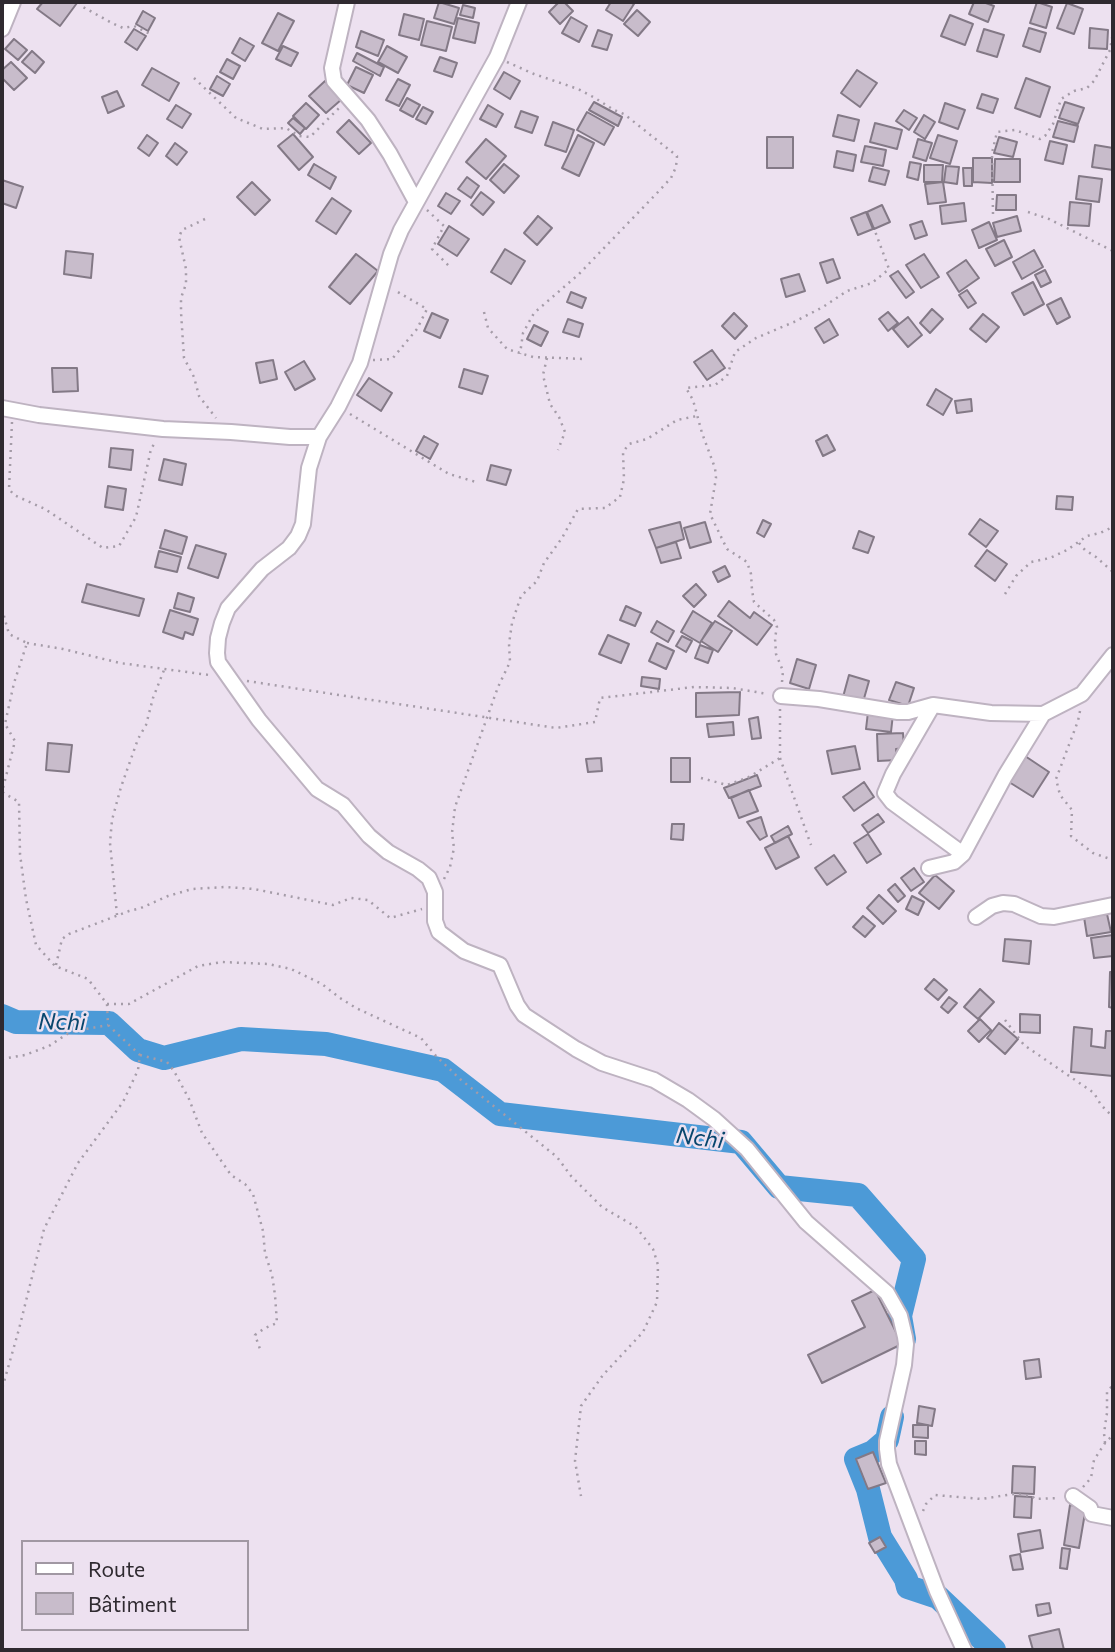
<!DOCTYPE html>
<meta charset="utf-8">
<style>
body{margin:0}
#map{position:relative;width:1115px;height:1652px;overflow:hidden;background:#ede1f0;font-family:Commissioner,sans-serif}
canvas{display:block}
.frame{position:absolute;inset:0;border:4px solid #2f2a30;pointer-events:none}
.legend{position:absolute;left:21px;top:1540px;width:228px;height:91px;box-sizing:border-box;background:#ede1f0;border:2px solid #a198a3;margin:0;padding:9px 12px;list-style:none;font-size:21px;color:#2f2a30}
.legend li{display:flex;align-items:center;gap:14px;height:35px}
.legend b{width:35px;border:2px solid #a198a3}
</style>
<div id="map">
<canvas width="1115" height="1652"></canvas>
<div class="frame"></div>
<ul class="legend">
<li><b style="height:9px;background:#fff"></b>Route</li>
<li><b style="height:19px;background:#c8bccb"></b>Bâtiment</li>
</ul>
</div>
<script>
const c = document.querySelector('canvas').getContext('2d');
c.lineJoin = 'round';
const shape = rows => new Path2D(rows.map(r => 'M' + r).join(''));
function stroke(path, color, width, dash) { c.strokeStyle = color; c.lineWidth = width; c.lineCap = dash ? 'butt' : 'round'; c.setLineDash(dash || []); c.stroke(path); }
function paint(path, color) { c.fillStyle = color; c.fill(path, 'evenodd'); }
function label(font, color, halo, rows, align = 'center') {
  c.font = font + ' Commissioner,sans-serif'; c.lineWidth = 5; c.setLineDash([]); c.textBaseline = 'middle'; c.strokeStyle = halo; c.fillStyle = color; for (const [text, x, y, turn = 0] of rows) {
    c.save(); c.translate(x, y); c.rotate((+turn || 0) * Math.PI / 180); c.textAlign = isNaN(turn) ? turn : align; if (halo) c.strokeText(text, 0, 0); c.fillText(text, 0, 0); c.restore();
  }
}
stroke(shape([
 [2,1016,16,1022,109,1023,138,1050,164,1058,241,1039,326,1044,443,1070,500,1114,741,1142,779,1187,858,1195,914,1259,900,1316,904,1339],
 [892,1417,887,1440,873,1452,856,1459,868,1489,880,1537,906,1579,908,1587,938,1597,994,1650]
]), '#4c9ad7', 24);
const building = shape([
 [43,2,75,2,77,3,60,26,37,9,43,2],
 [439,2,459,8,454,24,434,18,439,2],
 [559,2,564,2,573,11,560,24,549,12,559,2],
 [611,2,630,2,634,4,623,21,606,10,611,2],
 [974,2,983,2,994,6,988,22,969,14,974,2],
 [1037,2,1052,7,1046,28,1030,23,1037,2],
 [1067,3,1083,9,1074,34,1057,28,1067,3],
 [463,5,475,8,473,18,460,15,463,5],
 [637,10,650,22,638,36,624,24,637,10],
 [143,11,155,18,148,31,136,24,143,11],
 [278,13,294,21,278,51,262,43,278,13],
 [404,14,424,19,419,40,399,35,404,14],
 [950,15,973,24,965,45,941,36,950,15],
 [571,17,587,26,579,42,562,33,571,17],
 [458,18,479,23,475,43,453,38,458,18],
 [427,21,452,27,446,51,421,45,427,21],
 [1029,28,1046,33,1040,52,1023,46,1029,28],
 [1090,28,1108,30,1107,49,1089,48,1090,28],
 [134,29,146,36,137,50,125,42,134,29],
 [984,29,1004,35,997,57,977,51,984,29],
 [598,30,612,35,607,50,592,46,598,30],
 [361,31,384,40,378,56,356,47,361,31],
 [240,38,254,46,245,61,232,53,240,38],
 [14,39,27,50,18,60,5,49,14,39],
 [283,46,298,53,291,66,276,59,283,46],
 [387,46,407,57,398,73,378,62,387,46],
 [32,51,44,62,35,73,22,62,32,51],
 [357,53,384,67,380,76,353,61,357,53],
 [440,57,457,63,452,77,434,71,440,57],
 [227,59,240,66,233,79,220,72,227,59],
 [11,62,27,78,14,90,2,78,2,70,11,62],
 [356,67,373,75,364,93,347,85,356,67],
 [152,68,179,83,169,101,142,85,152,68],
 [857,70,877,83,860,107,841,93,857,70],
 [504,72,520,81,510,99,494,89,504,72],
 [217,76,230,84,223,96,210,89,217,76],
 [1026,78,1050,87,1040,117,1015,108,1026,78],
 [398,79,410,85,399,106,386,100,398,79],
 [325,81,342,99,326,113,309,96,325,81],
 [117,91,124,106,108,113,102,97,117,91],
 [982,94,998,99,993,113,977,108,982,94],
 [407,98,420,105,413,117,400,110,407,98],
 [594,102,622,117,618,126,589,110,594,102],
 [1065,102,1084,108,1078,124,1059,118,1065,102],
 [306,103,319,115,306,129,293,116,306,103],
 [945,103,965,110,958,129,939,122,945,103],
 [176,105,191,114,182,128,167,119,176,105],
 [488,105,503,114,496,127,480,119,488,105],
 [423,107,433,112,426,124,416,119,423,107],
 [904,110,917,118,909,130,896,121,904,110],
 [521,111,538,117,532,133,515,127,521,111],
 [587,112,614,127,604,145,577,130,587,112],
 [838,115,859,120,854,141,833,136,838,115],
 [924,115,935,122,925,139,914,132,924,115],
 [293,118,305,128,300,134,288,123,293,118],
 [349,120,371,143,359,154,337,132,349,120],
 [1058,121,1078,126,1074,142,1053,137,1058,121],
 [553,122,574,130,566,152,545,145,553,122],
 [875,123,902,130,897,149,870,142,875,123],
 [293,134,313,157,299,170,278,146,293,134],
 [147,135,158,143,149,156,138,148,147,135],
 [578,135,594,143,579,176,562,168,578,135],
 [938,135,957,141,950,164,930,158,938,135],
 [767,137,793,137,793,168,767,168,767,137],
 [999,137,1017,142,1013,157,994,153,999,137],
 [486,139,506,156,486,179,466,162,486,139],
 [918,139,932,143,926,161,913,157,918,139],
 [1050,141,1067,145,1063,164,1045,160,1050,141],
 [175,143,187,152,177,165,166,156,175,143],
 [1095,145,1113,148,1113,170,1092,167,1095,145],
 [865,146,886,150,883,166,861,162,865,146],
 [837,151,856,155,853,171,834,167,837,151],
 [973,158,992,158,992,183,973,182,973,158],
 [995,159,1020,159,1020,182,994,182,995,159],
 [910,162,921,164,918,180,907,177,910,162],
 [314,164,336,177,330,189,308,175,314,164],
 [504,164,519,176,504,193,490,180,504,164],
 [924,165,943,165,942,182,924,182,924,165],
 [946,166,959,167,957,184,944,182,946,166],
 [873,167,889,171,885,185,869,181,873,167],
 [963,168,972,168,972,186,964,186,963,168],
 [1079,176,1102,179,1099,202,1076,199,1079,176],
 [467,177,479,186,471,198,458,189,467,177],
 [2,180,23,187,16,208,2,203,2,180],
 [252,182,270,200,255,215,237,197,252,182],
 [943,182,946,202,928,204,925,184,943,182],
 [481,192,494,202,483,215,471,205,481,192],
 [446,193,460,201,451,214,438,206,446,193],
 [997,195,1016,195,1016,210,996,210,997,195],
 [332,198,351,211,336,234,316,221,332,198],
 [1070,202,1091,204,1089,226,1068,225,1070,202],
 [964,203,966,221,942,224,940,206,964,203],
 [882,205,890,222,874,229,867,212,882,205],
 [866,212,873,229,858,235,851,218,866,212],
 [538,216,552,228,537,245,524,233,538,216],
 [1017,216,1021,231,997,237,993,223,1017,216],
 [922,221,927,235,915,239,910,225,922,221],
 [989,222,997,240,979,248,972,230,989,222],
 [449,226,469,239,457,256,438,244,449,226],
 [1004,240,1012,257,995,266,986,249,1004,240],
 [505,249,525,261,511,284,491,272,505,249],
 [1034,250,1043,267,1022,279,1013,262,1034,250],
 [66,251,93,254,91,278,64,274,66,251],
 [356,254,378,271,350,304,329,287,356,254],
 [924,254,939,277,921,288,906,265,924,254],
 [833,259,840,278,827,283,820,263,833,259],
 [966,260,979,278,959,292,947,273,966,260],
 [1045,270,1051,282,1041,287,1035,275,1045,270],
 [898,271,914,292,906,298,890,276,898,271],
 [799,274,805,291,786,297,781,279,799,274],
 [1033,282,1044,304,1024,315,1012,293,1033,282],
 [967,290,976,303,968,308,959,295,967,290],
 [571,292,586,298,582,308,567,302,571,292],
 [1061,298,1070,317,1057,324,1047,305,1061,298],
 [932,309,943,319,930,333,920,323,932,309],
 [888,312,898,323,888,331,879,319,888,312],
 [432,313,448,320,440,338,424,331,432,313],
 [734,313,747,326,735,339,722,326,734,313],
 [983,314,999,327,986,342,970,329,983,314],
 [908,317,922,335,908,347,893,329,908,317],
 [568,319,583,324,579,337,563,332,568,319],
 [829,319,838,335,824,343,815,328,829,319],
 [534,325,548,332,541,346,527,339,534,325],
 [712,350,725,368,707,380,694,362,712,350],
 [273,360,277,379,260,383,256,363,273,360],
 [304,361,315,379,295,390,285,372,304,361],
 [52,368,77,368,78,391,53,392,52,368],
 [464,369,488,376,482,394,459,387,464,369],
 [369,378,392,393,381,411,357,395,369,378],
 [936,389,952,399,943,415,927,405,936,389],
 [971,399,972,411,957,413,955,401,971,399],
 [827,435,835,450,823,456,816,441,827,435],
 [424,436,438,444,430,459,416,451,424,436],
 [111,448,133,450,131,470,109,467,111,448],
 [164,459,186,464,182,485,159,480,164,459],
 [491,465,511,470,506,485,487,480,491,465],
 [108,486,126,489,123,510,105,507,108,486],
 [1057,496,1073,497,1072,510,1056,509,1057,496],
 [980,519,998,531,986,547,969,534,980,519],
 [763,520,771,524,764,537,757,533,763,520],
 [680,522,684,539,656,548,649,530,680,522],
 [705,522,711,542,690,548,684,528,705,522],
 [165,530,187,537,182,554,160,548,165,530],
 [859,531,874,537,868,553,853,548,859,531],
 [676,542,681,558,661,563,656,548,676,542],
 [196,545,226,554,218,578,188,568,196,545],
 [987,550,1007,564,995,581,975,566,987,550],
 [159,551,181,557,177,572,155,567,159,551],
 [725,566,730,576,718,582,713,572,725,566],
 [87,584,144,599,139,616,82,602,87,584],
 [696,584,706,595,694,607,683,596,696,584],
 [178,593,194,598,190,612,174,608,178,593],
 [729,601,750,618,754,612,772,625,757,645,718,616,729,601],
 [626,606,641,613,635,626,620,620,626,606],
 [170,610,198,619,193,635,185,632,183,639,163,632,170,610],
 [693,611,712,623,700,643,681,632,693,611],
 [657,621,674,631,668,642,651,632,657,621],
 [715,621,732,631,718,652,701,641,715,621],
 [608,635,629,644,621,663,599,654,608,635],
 [682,636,692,641,686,652,676,646,682,636],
 [657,643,674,651,666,669,649,661,657,643],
 [700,645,713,650,708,663,695,658,700,645],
 [797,659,816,665,809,689,790,683,797,659],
 [849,675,869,681,863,702,843,697,849,675],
 [642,677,660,679,659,689,641,686,642,677],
 [896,682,914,688,908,706,889,700,896,682],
 [740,692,739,715,696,717,696,693,740,692],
 [868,712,893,714,891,732,866,729,868,712],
 [758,717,761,738,752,739,749,719,758,717],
 [733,722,734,735,709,737,707,724,733,722],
 [903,733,904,748,896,749,897,760,878,761,877,734,903,733],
 [48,743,72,745,69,772,46,770,48,743],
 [855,746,860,769,832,774,827,751,855,746],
 [1025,756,1049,772,1033,797,1009,782,1025,756],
 [601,758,602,771,588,772,586,759,601,758],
 [671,758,690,758,690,782,671,782,671,758],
 [757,775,761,786,729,798,724,788,757,775],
 [864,782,874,797,854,811,843,797,864,782],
 [749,790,758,811,739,818,731,798,749,790],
 [878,814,884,822,868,833,862,825,878,814],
 [761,817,767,836,760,840,747,822,761,817],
 [672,824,684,824,683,840,671,839,672,824],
 [788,826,792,834,775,843,771,836,788,826],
 [868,834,881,854,867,863,854,843,868,834],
 [788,836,799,857,776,869,765,848,788,836],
 [834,855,846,872,827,885,815,868,834,855],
 [914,868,924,882,911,891,901,878,914,868],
 [935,875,954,891,939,909,919,893,935,875],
 [895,884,905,896,898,902,888,890,895,884],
 [879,895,896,911,883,924,867,908,879,895],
 [912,896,924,902,918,915,906,909,912,896],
 [1107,914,1111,932,1087,936,1084,917,1107,914],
 [863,916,875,926,865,937,853,927,863,916],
 [1113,935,1113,956,1094,958,1091,938,1113,935],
 [1005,939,1031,941,1029,964,1003,961,1005,939],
 [1110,972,1113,972,1113,1008,1109,1007,1110,972],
 [934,979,947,990,938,1000,925,989,934,979],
 [980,989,994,1002,978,1019,964,1007,980,989],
 [949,997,957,1003,948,1013,941,1007,949,997],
 [1020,1014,1040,1015,1040,1033,1020,1032,1020,1014],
 [980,1019,991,1030,979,1042,968,1031,980,1019],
 [999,1023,1018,1039,1005,1054,987,1038,999,1023],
 [1074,1027,1092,1029,1091,1046,1105,1048,1106,1031,1113,1031,1113,1076,1071,1072,1074,1027],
 [875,1290,902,1344,822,1383,808,1355,865,1327,852,1301,875,1290],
 [1039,1359,1041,1377,1026,1379,1024,1361,1039,1359],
 [919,1406,935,1409,932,1426,917,1423,919,1406],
 [913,1425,928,1425,928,1438,913,1437,913,1425],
 [915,1441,926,1441,926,1455,915,1454,915,1441],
 [873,1452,886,1483,868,1489,856,1459,873,1452],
 [1013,1466,1035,1467,1034,1494,1012,1493,1013,1466],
 [1015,1496,1032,1497,1031,1518,1014,1517,1015,1496],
 [1070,1505,1086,1507,1079,1548,1064,1545,1070,1505],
 [1040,1530,1043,1548,1021,1552,1018,1534,1040,1530],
 [880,1537,886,1547,875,1553,869,1543,880,1537],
 [1062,1548,1070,1549,1067,1569,1060,1568,1062,1548],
 [1020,1554,1023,1569,1013,1570,1010,1556,1020,1554],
 [1049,1603,1051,1613,1038,1616,1036,1605,1049,1603],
 [1059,1629,1064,1650,1033,1650,1029,1636,1059,1629]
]);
paint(building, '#c8bccb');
stroke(building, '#837986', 2);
const street = shape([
 [347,2,332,68,334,81,368,120,390,154,416,202],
 [519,2,497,57,401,230,391,254,360,363,338,407,319,437,309,468,303,524,298,536,289,548,262,569,228,608,222,623,218,638,217,653,218,662,259,720,317,789,343,805,369,836,388,852,418,869,429,878,435,892,435,921,439,932,464,951,500,965,517,1005,524,1015,576,1049,602,1063,654,1080,688,1100,714,1119,747,1149,806,1222,887,1293,900,1316,905,1337,906,1344,904,1365,887,1441,887,1449,889,1464,937,1591,964,1650],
 [2,29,13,2],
 [2,408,39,415,163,429,231,432,290,437,319,437],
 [781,696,819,699,898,712,908,712,933,705,991,713,1043,714,1082,694,1113,655],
 [933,705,893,774,885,793,892,802,963,854],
 [929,868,954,862,963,854,1005,776,1043,714],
 [976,917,992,906,1003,903,1014,904,1041,916,1054,917,1113,905],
 [1073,1496,1090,1508,1092,1514,1113,1518]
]);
stroke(street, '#beb3c1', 18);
stroke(shape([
 [79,2,83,7,112,23,123,28,134,26,152,35],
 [507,62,534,74,578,89,595,98,614,110,624,114,677,156,676,167,671,178,658,192,579,274,534,313,523,333,520,354],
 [194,78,236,118,263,129,286,128,299,136,310,137,340,107],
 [427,210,444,226,432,249,450,267],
 [1028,212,1049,219,1113,251],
 [993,214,992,153,997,132,1015,130,1040,139,1045,136,1053,124,1061,99,1074,91,1087,88,1094,81,1110,50,1113,32],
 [205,219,182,230,179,237,186,269,186,284,181,298,181,312,184,358,194,377,199,396,216,418],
 [484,312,488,328,507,349,533,357,584,359],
 [547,358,543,375,550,404,559,417,565,432,558,450],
 [373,360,392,359,417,329,427,309,396,291],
 [350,414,449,474,476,482],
 [12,422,9,489,14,495,45,509,103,548,119,546,136,517,151,449,156,441],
 [1079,543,1085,550,1096,557,1113,572],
 [1005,594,1016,576,1031,562,1050,558,1067,550,1087,536,1100,533,1113,527],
 [2,609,9,634,27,643,14,683,5,724,15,741,2,792,19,802,20,854,26,899,36,945,55,966,88,979,107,1004,108,1025,140,1055,138,1070,123,1102,78,1163,44,1229,19,1329,2,1389],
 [27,643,63,649,120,663,209,675],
 [247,681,556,728,595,722,600,698,694,687,732,688,768,694],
 [782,682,783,671,776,654,775,638,777,627,774,620,754,602,752,590,751,574,747,562,727,549,710,514,716,478,715,468,702,433,693,400,686,388,715,385,727,376,735,352,756,338,794,322,823,307,847,291,872,283,889,269,875,231],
 [780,709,780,758,811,845],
 [1080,711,1078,721,1056,779,1060,795,1072,810,1071,836,1093,853,1113,860],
 [701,778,727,785,749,777,780,758],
 [444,879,450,867,454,848,452,833,455,807,498,687,510,662,509,644,512,623,521,596,537,581,544,563,562,538,578,509,605,508,620,497,624,479,623,452,629,444,647,439,677,420,697,416],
 [117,915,110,843,112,820,121,787,138,739,146,725,153,698,164,670],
 [56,965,62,939,69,934,129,911,141,908,168,896,192,889,225,887,254,889,333,905,351,898,368,900,390,918,422,909],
 [107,1004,129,1004,198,966,222,962,268,964,291,969,322,984,340,998,356,1008,421,1038,436,1056,460,1079,557,1157,571,1176,602,1207,636,1227,653,1249,658,1265,657,1302,643,1332,603,1375,581,1406,575,1461,581,1496],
 [1005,1020,1024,1045,1094,1093,1101,1105,1113,1117],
 [140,1055,167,1062,174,1071,189,1099,202,1133,231,1175,245,1184,253,1194,263,1231,265,1253,272,1275,275,1295,277,1323,265,1328,255,1335,260,1349],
 [2,1059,25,1055,49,1046,70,1032,108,1025],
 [1105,1443,1104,1433,1107,1413,1107,1392,1113,1385],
 [1083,1487,1091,1478,1094,1460,1105,1443,1113,1435],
 [923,1511,926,1504,935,1495,981,1499,1014,1494,1032,1496,1035,1499,1059,1498]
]), '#a59ca8', 2.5, [2, 5]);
stroke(street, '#fff', 14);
label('italic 23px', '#08466e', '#ede1f0', [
 ["Nchi",62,1022,1],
 ["Nchi",700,1138,7]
]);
</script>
